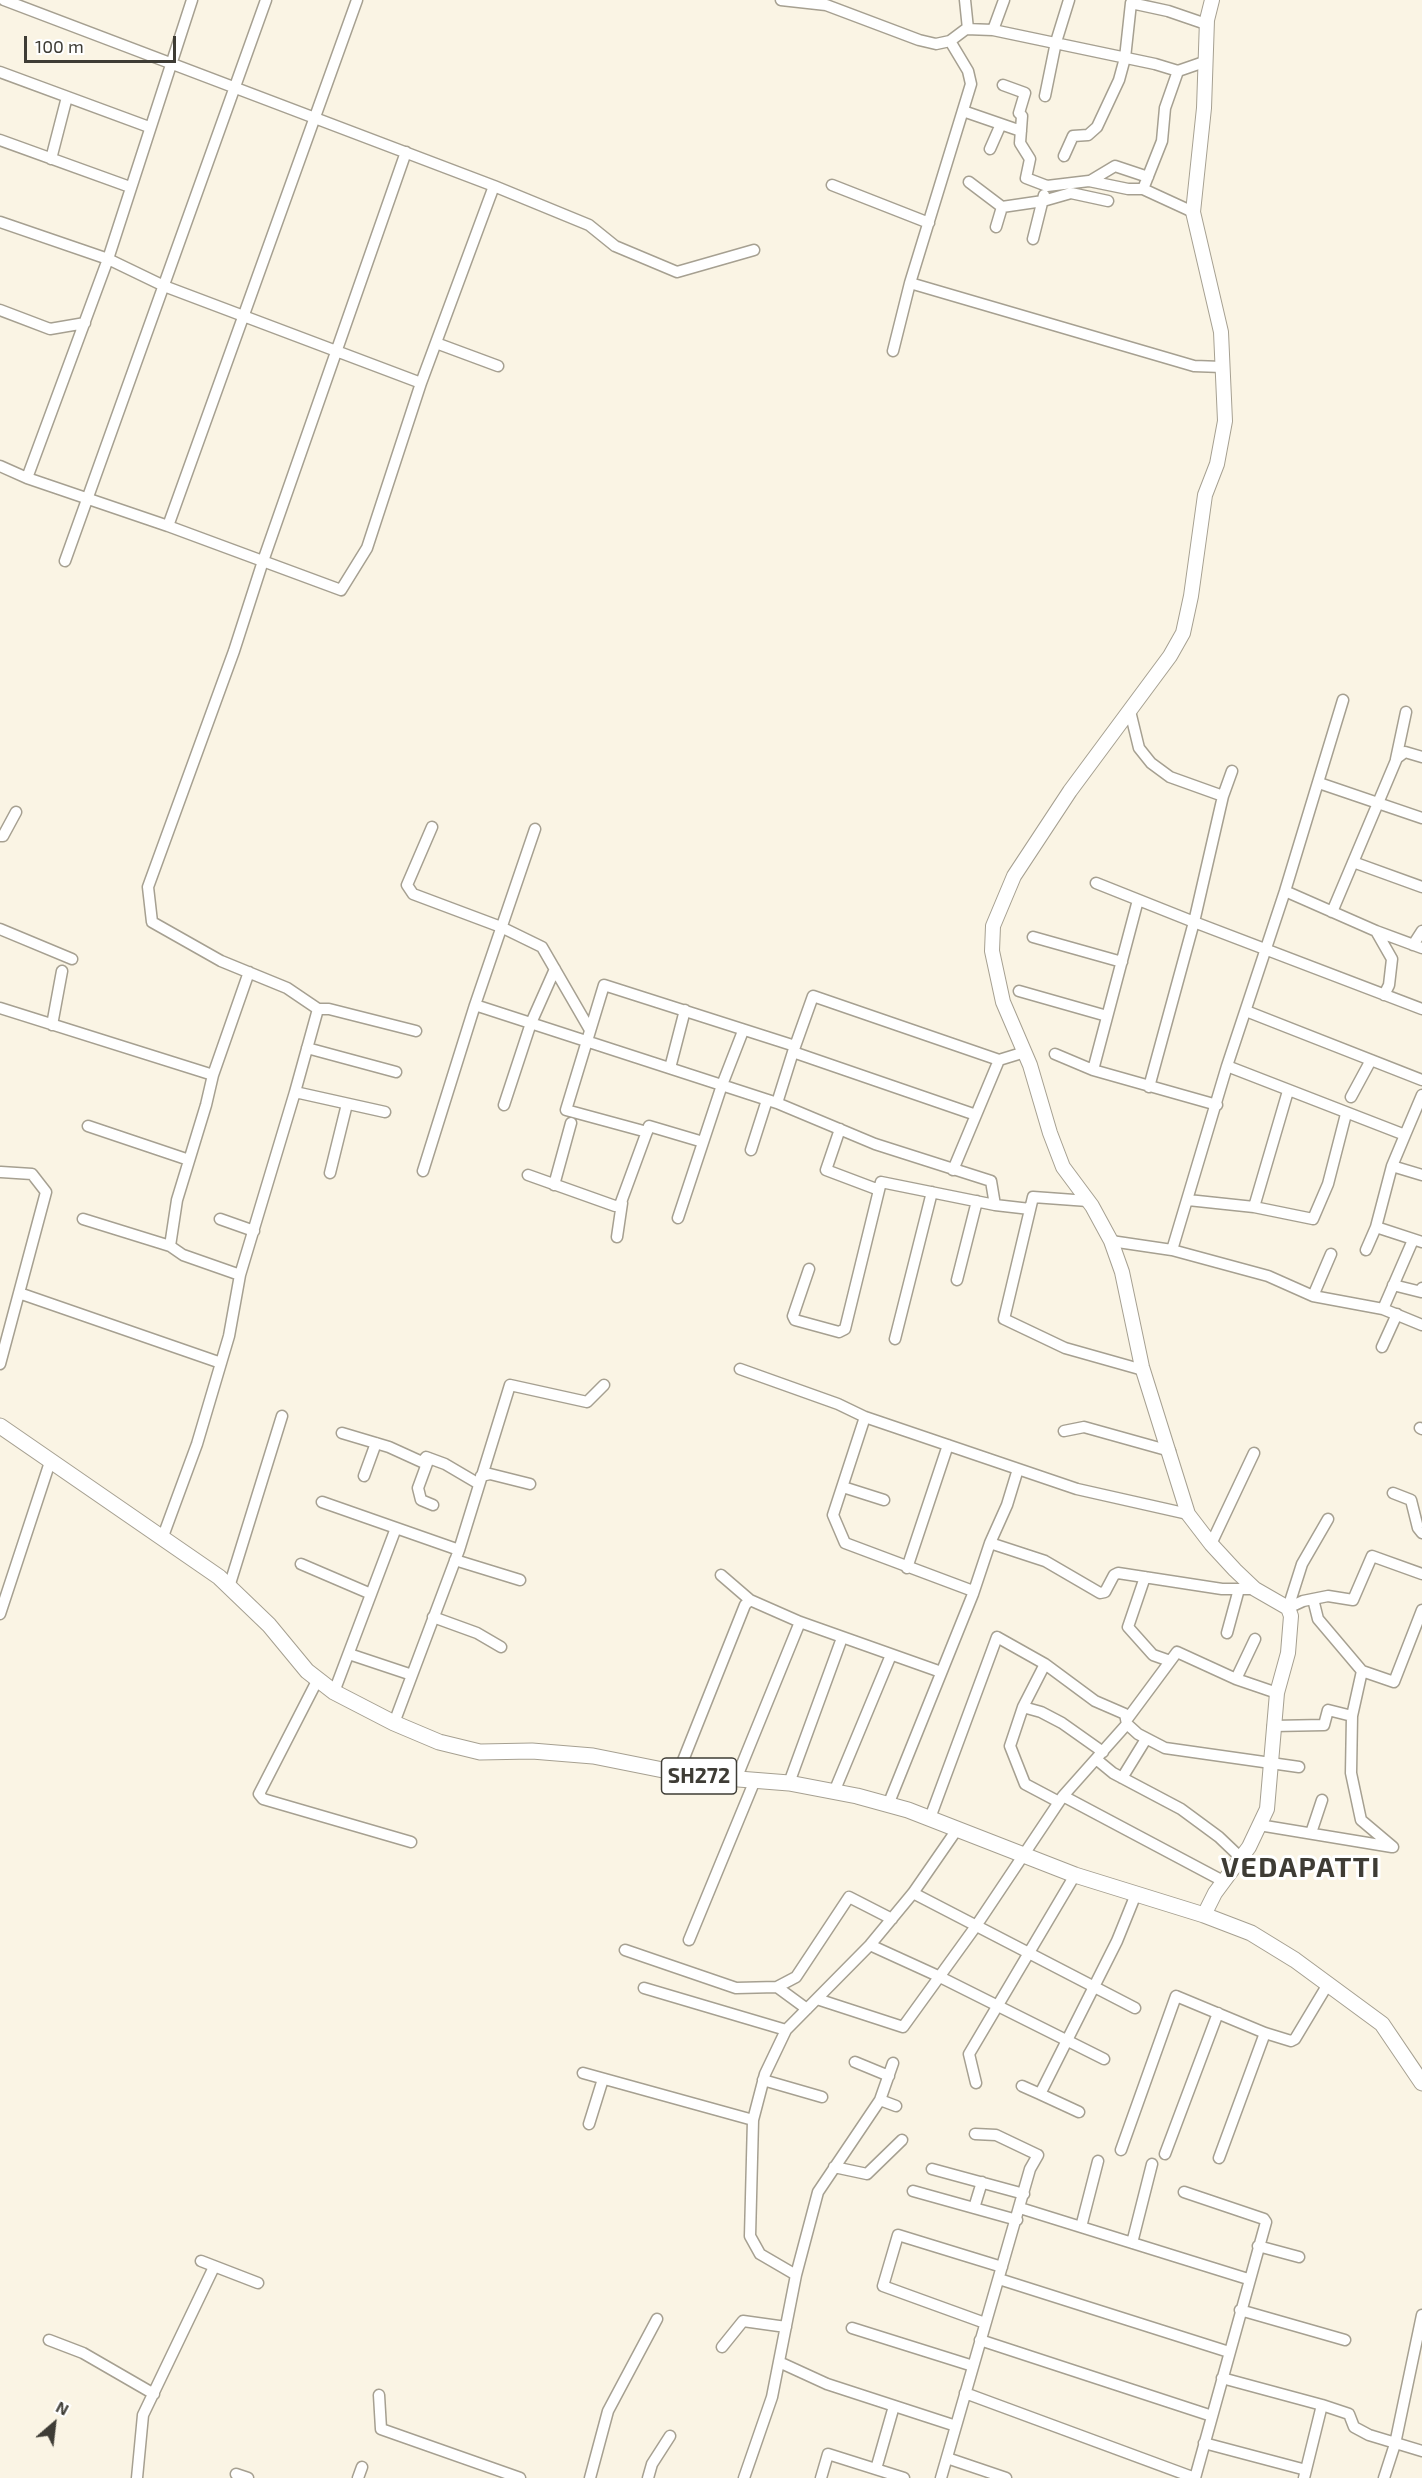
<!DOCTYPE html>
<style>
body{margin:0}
#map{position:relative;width:1422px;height:2478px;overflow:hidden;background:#faf4e4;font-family:"Exo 2",sans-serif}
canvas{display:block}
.north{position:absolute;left:24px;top:2394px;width:60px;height:60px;-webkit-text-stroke:4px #fff;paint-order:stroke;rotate:28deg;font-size:16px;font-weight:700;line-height:24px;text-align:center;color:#3e3c35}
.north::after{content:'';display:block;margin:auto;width:21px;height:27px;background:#3e3c35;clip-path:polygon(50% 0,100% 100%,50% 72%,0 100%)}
.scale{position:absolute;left:24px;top:36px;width:152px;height:27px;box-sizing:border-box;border:3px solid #3e3c35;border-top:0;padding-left:8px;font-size:18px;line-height:21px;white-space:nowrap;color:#3e3c35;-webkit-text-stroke:4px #fff;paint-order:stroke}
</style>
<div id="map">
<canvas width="1422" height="2478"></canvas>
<div class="north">N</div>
<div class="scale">100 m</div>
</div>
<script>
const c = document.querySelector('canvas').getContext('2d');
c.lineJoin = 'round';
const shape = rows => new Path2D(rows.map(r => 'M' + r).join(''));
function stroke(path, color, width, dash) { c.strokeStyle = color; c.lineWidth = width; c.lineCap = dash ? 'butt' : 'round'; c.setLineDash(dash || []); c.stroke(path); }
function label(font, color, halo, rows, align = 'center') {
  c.font = font + ' "Exo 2",sans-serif'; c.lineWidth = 6; c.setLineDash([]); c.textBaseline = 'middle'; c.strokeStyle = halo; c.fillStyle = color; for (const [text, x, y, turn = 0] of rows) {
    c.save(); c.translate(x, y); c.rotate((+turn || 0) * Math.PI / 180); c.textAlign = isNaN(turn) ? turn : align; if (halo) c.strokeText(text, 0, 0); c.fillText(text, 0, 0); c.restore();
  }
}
const street = shape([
 [4,0,494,186,589,225,615,246,677,272,754,250],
 [781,0,826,5,919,40,936,44,950,41],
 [965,0,968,29],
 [993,30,1004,0],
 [0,72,149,127],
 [1003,85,1025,93,1019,113,1022,116,1020,143,1030,159,1026,178,1047,186,1089,181,1128,189,1143,189,1193,212],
 [1045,96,1056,42,1069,0],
 [963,111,1021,131],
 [0,140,130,187],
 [990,149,1001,124],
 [406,152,263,561,234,651,148,887,152,922,221,961,287,988,318,1009,329,1009,416,1031],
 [1064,156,1073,136,1088,135,1097,127,1119,80,1125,58,1131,3,1168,11,1206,24],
 [51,159,67,97],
 [1090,181,1115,166,1148,177],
 [969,182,1002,207,996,227],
 [832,185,929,223],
 [1143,189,1162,141,1165,108,1178,71],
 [1002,207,1043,201,1071,193,1108,201],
 [0,222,108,259,164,286,421,383],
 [1033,239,1044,195],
 [910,283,1194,366,1222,367],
 [0,310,50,329,85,323],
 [436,343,498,366],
 [893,351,910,283,971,84,968,71,950,41,966,29,993,30,1155,64,1178,71,1204,62],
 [0,466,27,478,168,526,341,590,367,548,421,383,494,186],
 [27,478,108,259,192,0],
 [168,526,357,0],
 [65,561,266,0],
 [1130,711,1139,748,1151,763,1170,777,1223,796,1232,771],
 [1396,759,1406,712],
 [1319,783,1422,818],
 [1223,796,1194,922,1422,1009],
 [432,827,407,885,413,894,501,927,542,947,590,1030],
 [535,829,475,1005,777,1103,875,1144,991,1181,995,1205],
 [0,836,3,836,16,812],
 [1353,862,1422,887],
 [1096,883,1194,922,1149,1087],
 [1285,891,1376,931,1392,959,1389,985,1384,995],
 [1332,912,1397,758,1405,752,1422,757],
 [0,929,72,959],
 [1376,931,1422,948],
 [1033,937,1122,962],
 [1413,945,1422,931],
 [1019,991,1107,1016],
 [0,1008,213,1075],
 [318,1009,295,1092,385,1112],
 [1246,1011,1422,1080],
 [52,1025,62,971],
 [307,1048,396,1072],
 [1055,1054,1093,1070,1217,1105],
 [999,1060,1025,1052],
 [1227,1066,1405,1135,1422,1095],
 [670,1068,685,1010],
 [1093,1070,1138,900],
 [1351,1097,1371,1060],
 [777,1103,793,1052,813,996,999,1060,976,1115,793,1052],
 [504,1105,531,1023,555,969],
 [88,1126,189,1160],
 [840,1129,826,1170,879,1190],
 [647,1132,566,1110,604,985,795,1046],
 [1405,1135,1392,1166,1376,1227,1422,1242],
 [751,1150,767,1100],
 [1392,1166,1422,1175],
 [953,1170,976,1115],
 [423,1171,475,1005],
 [330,1173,347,1104],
 [528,1175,615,1206,620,1205,649,1126,703,1142],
 [554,1185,571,1123],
 [1188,1200,1254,1207,1313,1219,1328,1184,1346,1114],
 [1088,1201,1033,1197,1004,1319,1065,1348,1143,1370],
 [1254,1207,1288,1091],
 [678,1218,722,1085,743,1031],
 [83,1219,170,1246],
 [220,1219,254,1231],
 [617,1237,622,1203],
 [1111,1241,1172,1250,1268,1276,1313,1296,1383,1309,1422,1325],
 [1172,1250,1227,1066,1285,891,1343,700],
 [1366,1250,1376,1227],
 [809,1269,793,1316,795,1320,839,1332,845,1329,881,1182,995,1205,1030,1209],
 [240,1275,183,1255,170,1246,177,1200,206,1105,213,1075,249,972],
 [957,1280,977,1201],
 [1393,1285,1421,1292,1422,1288],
 [19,1293,221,1363],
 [1313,1296,1331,1254],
 [1383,1309,1413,1240],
 [895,1339,932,1192],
 [1382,1347,1397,1314],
 [0,1364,46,1192,32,1174,1,1172],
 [740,1369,838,1404,865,1417,1077,1489,1188,1514],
 [865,1417,833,1515,845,1543,973,1591],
 [1420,1428,1422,1429],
 [1064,1431,1084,1427,1170,1451],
 [342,1433,389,1447,422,1462,426,1457,445,1464,479,1484],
 [429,1458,418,1488,421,1500,433,1505],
 [364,1476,376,1443],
 [481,1476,490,1474,530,1484],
 [843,1487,884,1500],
 [1393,1493,1411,1500,1418,1528,1422,1533],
 [322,1502,459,1550],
 [162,1539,197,1444,229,1336,240,1275,295,1092],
 [990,1543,1045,1561,1100,1593,1105,1592,1114,1575,1118,1573,1222,1589,1255,1589],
 [1211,1544,1254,1453],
 [455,1560,520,1580],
 [301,1564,371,1594],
 [907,1568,948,1445],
 [721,1575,750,1600],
 [1145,1577,1128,1627,1153,1655,1170,1661],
 [229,1587,282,1416],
 [1313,1599,1318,1619,1362,1671,1352,1716,1351,1773,1361,1820,1393,1847],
 [1288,1608,1303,1601,1328,1596,1353,1600,1372,1556,1422,1574],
 [1288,1608,1302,1564,1328,1519],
 [0,1614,50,1462],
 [433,1617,477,1633,501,1647],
 [1227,1633,1239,1589],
 [349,1654,412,1675],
 [1045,1664,1023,1707,1010,1746,1025,1784,1059,1802],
 [1362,1671,1394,1682,1422,1610],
 [318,1679,259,1794,263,1799,411,1842],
 [1236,1679,1255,1639],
 [334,1692,396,1528],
 [1023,1707,1041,1712,1062,1723,1103,1752],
 [1128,1718,1177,1652,1236,1679,1277,1693],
 [394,1723,459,1550,510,1385,587,1402,604,1385],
 [1273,1726,1324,1725,1328,1710,1352,1716],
 [1096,1759,1113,1773,1181,1809,1219,1837,1241,1858],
 [678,1773,745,1605,750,1600,800,1622,941,1672],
 [1122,1778,1146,1739],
 [736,1779,800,1622],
 [789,1783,842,1638],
 [834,1792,891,1655],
 [1063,1796,1223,1881],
 [888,1805,973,1594,990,1543,1007,1505,1018,1469],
 [930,1818,997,1637,1045,1664,1095,1701,1125,1714,1127,1724,1138,1734,1165,1748,1299,1767],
 [1259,1825,1392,1847],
 [1311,1833,1322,1800],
 [913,1893,1135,2008],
 [689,1940,755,1780],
 [870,1945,938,1976,1104,2059],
 [625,1950,736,1988,777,1987,796,1977,849,1897,892,1919],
 [777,1987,807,2009],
 [644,1988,786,2030],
 [817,1999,903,2027,976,1926,1063,1796,1127,1724],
 [855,2062,889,2076],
 [893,2063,880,2100,818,2192,796,2275,760,2254,750,2236,753,2120,765,2074,786,2030,870,1945,913,1893,958,1828],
 [583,2073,753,2120],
 [763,2080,822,2097],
 [976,2083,969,2054,1075,1875],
 [1022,2086,1040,2094],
 [880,2100,896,2106],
 [1079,2112,1040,2094,1117,1941,1136,1894],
 [589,2124,603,2079],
 [1121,2150,1176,1996,1265,2033,1291,2041,1295,2039,1328,1984],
 [1165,2154,1218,2013],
 [1219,2158,1265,2033],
 [834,2167,867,2174,902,2140],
 [932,2169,1024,2194],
 [913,2191,1017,2220],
 [1184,2192,1264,2219,1266,2222,1195,2478],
 [974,2208,982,2182],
 [1020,2208,1248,2279],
 [1081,2227,1098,2161],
 [1132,2243,1152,2164],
 [1258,2246,1299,2257],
 [201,2261,258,2283],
 [999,2279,1229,2352],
 [1240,2310,1345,2340],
 [985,2323,883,2286,898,2235,1002,2267],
 [852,2328,973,2366],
 [49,2340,83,2353,154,2394],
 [980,2340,1212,2416],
 [722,2347,743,2321,786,2327],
 [779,2362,827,2384,956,2426],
 [1222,2378,1322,2405],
 [965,2393,1195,2478],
 [379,2395,381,2429,520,2478],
 [1204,2443,1306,2470],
 [947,2458,1006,2478],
 [876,2469,894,2406],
 [236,2474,248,2478],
 [137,2478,143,2415,214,2267],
 [358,2478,362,2467],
 [590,2478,608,2411,657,2319],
 [648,2478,652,2464,670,2436],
 [744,2478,772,2397,796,2275],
 [821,2478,828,2454,904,2478],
 [941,2478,1030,2169,1038,2155,996,2135,975,2134],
 [1304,2478,1322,2405,1349,2414,1354,2427,1369,2435,1422,2451],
 [1384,2478,1395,2444,1422,2315]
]);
const secondary = shape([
 [1204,1915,1215,1893,1249,1847,1267,1809,1277,1693,1288,1653,1291,1616,1288,1608,1255,1589,1235,1570,1211,1544,1188,1514,1142,1367,1122,1272,1111,1241,1092,1206,1063,1167,1050,1133,1030,1065,1003,1002,992,951,993,926,1014,876,1070,791,1170,656,1183,633,1191,596,1205,495,1217,464,1225,421,1221,332,1193,212,1204,108,1207,20,1212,0]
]);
const primary = shape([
 [0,1426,219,1577,269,1625,307,1671,334,1692,394,1723,439,1742,480,1752,532,1751,593,1756,688,1775,789,1783,857,1796,908,1810,1075,1875,1204,1915,1251,1933,1295,1960,1382,2024,1422,2083]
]);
stroke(street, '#a6a091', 13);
stroke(secondary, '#a6a091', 16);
stroke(primary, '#a6a091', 17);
stroke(street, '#fff', 10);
stroke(secondary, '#fff', 14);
stroke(primary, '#fff', 15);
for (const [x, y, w] of [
 [699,1776,75]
]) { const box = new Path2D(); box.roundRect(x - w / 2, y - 18, w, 36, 4.5); c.fillStyle = '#fff'; c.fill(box); stroke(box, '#3e3c35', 1.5); }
label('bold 21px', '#3e3c35', null, [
 ["SH272",699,1776]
]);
c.letterSpacing = '1.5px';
label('bold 28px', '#3e3c35', '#fff', [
 ["VEDAPATTI",1301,1868]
]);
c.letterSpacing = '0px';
</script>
